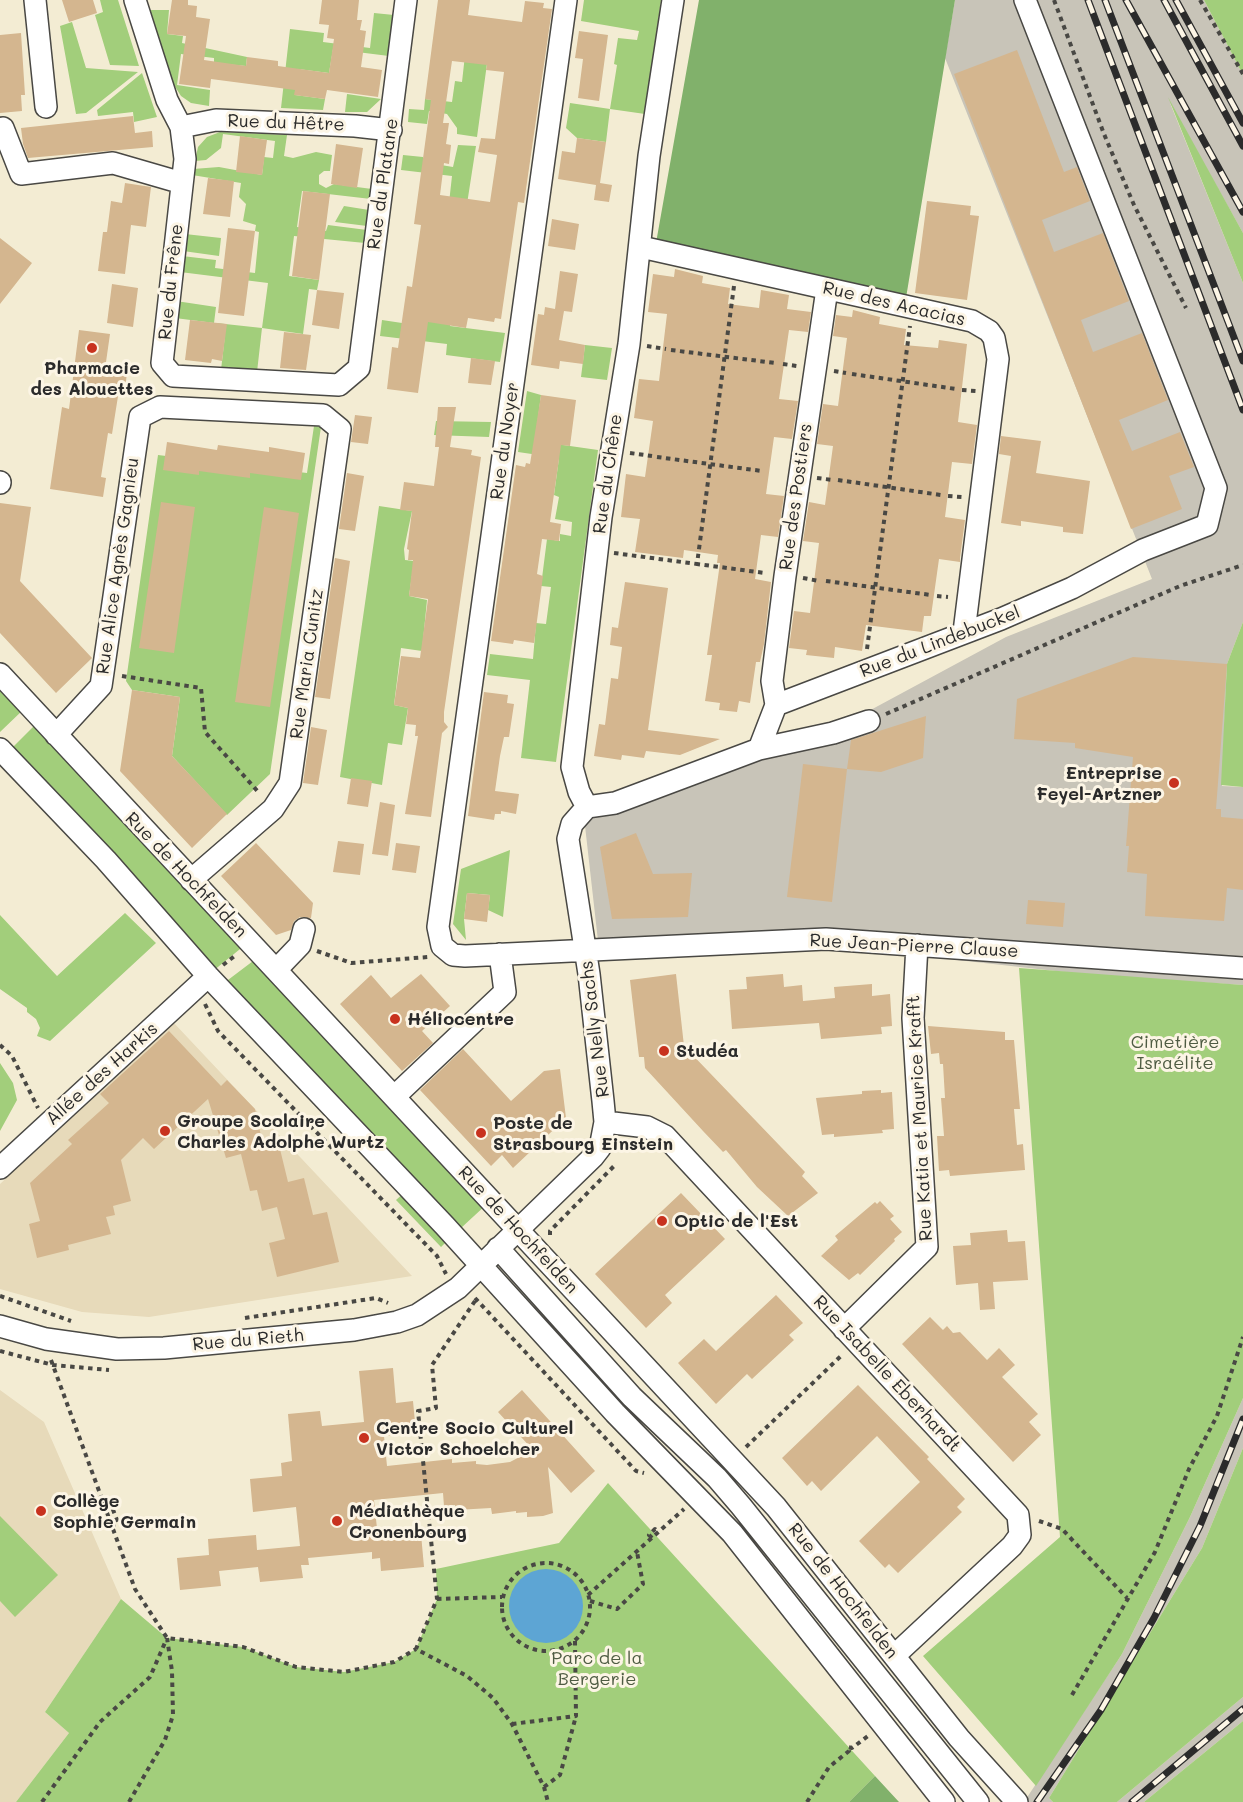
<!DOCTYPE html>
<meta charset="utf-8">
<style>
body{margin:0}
canvas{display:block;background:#f3ecd3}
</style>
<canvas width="1243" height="1802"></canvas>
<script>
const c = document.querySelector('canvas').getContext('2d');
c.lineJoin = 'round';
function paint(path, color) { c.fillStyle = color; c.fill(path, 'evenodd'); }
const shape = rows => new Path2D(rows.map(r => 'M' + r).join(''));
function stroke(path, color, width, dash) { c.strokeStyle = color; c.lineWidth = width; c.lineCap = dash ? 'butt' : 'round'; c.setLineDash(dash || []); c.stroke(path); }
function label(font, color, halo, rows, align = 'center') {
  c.font = font + ' Mali,sans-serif'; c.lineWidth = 6; c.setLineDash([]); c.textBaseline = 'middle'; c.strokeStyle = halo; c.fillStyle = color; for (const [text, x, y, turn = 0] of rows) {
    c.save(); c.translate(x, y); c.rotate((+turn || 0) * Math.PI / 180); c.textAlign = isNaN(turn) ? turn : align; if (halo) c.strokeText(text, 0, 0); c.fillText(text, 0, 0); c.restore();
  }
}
paint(shape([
 [173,1022,412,1276,149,1317,82,1312,0,1289,0,1184],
 [0,1390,44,1422,121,1599,45,1712,69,1733,16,1802,0,1802]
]), '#e7daba');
paint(shape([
 [955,0,1204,0,1243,75,1243,233,1170,103,1243,283,1243,622,1227,664,1222,786,1243,787,1243,985,1101,976,831,946,598,941,583,808,865,713,1006,637,1152,579,945,58],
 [1243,1398,1243,1448,1202,1548,1049,1798,1053,1802,1024,1802,1122,1654,1190,1517],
 [1243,1697,1243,1721,1144,1802,1117,1802]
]), '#c8c4b8');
paint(shape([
 [100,0,118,0,139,66,110,65,95,15,103,12],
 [584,0,661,0,645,114,610,109,606,142,577,138,566,128,570,103,610,109,617,65,614,64,618,38,637,40,639,31,581,21],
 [1204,0,1243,0,1243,75],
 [148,10,169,10,167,34,183,36,182,43,247,57,246,66,214,63,214,58,181,54,177,85,210,90,209,106,191,103,181,96,174,85],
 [374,13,394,15,389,56,333,49,329,73,298,69,295,95,325,99,323,110,281,108,290,29,324,33,323,42,370,48],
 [72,22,86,68,138,72,86,113,76,114,60,26],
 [466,46,489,49,477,137,457,134,457,128,447,114,429,111,427,124,408,122,409,109,424,110,425,99,452,102,455,81,462,82],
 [142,73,157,117,134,122,133,112,98,116,97,110],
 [347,94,381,99,367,112,345,112],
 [1168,97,1243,233,1243,283],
 [220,132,287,135,284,156,293,158,316,152,332,155,330,171,324,171,319,175,319,184,326,188,334,184,372,189,371,199,302,191,297,227,326,231,328,225,367,230,365,243,294,236,289,276,319,280,317,290,309,289,303,334,262,328,257,372,221,370,225,335,216,323,262,328,268,283,180,272,182,256,216,260,215,268,255,273,259,232,255,231,256,225,243,221,246,204,239,197,241,183,192,175,193,169,219,167,262,175,264,157,273,158,275,141,223,134,221,148,206,160,195,161,198,147,207,137],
 [458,145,476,146,467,204,449,203,452,176,401,170,403,155,423,157,423,162,453,167],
 [344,206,369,210,367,226,335,222],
 [185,234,221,238,219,256,183,251],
 [428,289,454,291,450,326,505,333,500,362,446,355,447,344,380,336,382,320,402,323],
 [176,301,216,307,214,323,175,318],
 [585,345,612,348,607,380,581,377],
 [527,391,541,395,535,441,598,450,556,762,521,758,530,680,487,675,490,654,533,659,536,623,546,624,551,587,541,586,547,539,560,541,560,534,571,536,572,522,555,519,559,497,554,495,559,458,518,452],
 [436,421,491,422,489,437,434,435],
 [314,426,321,427,270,774,227,815,172,756,180,697,132,690,126,681,158,455,307,473],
 [379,506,412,511,404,549,405,560,414,561,409,596,427,600,422,651,401,648,394,705,408,708,402,745,388,743,382,785,340,777],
 [1243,622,1243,787,1221,785,1227,664],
 [0,684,24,709,0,732],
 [36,724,245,945,213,971,10,750],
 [510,850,503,917,488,910,490,895,467,893,464,919,466,940,453,924,461,869],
 [125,913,156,943,50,1041,37,1036,40,1028,36,1019,27,1012,27,1008,0,989,0,915,57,976],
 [257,958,487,1204,461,1228,224,983],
 [1019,968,1243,985,1243,1398,1190,1517,1122,1654,1036,1786,923,1656,1060,1537],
 [0,1063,13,1083,17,1100,0,1131],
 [405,1192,447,1241,441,1247,396,1200],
 [1243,1448,1243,1697,1117,1802,1053,1802,1049,1798,1202,1548],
 [608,1483,875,1776,849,1802,16,1802,69,1733,45,1712,121,1599,167,1638,243,1647,296,1667,344,1672,394,1662,416,1649,437,1599,436,1569,559,1543],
 [0,1516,58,1575,15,1617,0,1601],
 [1243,1721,1243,1802,1144,1802]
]), '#a2ce7b');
paint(shape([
 [699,0,955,0,906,298,656,243],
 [875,1776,899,1802,849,1802]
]), '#81b16b');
paint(shape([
 '509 1606a37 37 0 1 1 74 0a37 37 0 1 1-74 0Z'
]), '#5da5d4');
paint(shape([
 [62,0,93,0,97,13,69,22],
 [172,0,188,0,188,5,197,6,196,17,210,19,204,60,246,66,247,57,278,61,278,66,329,73,334,39,327,38,329,25,319,24,322,0,359,0,357,20,362,20,360,30,366,31,361,67,382,70,378,97,327,90,325,99,294,95,295,90,211,79,210,88,179,84,186,36,167,34],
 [438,0,470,0,468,15,522,22,525,1,544,3,543,8,552,9,524,203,518,202,501,319,495,318,494,322,468,318,466,328,428,322,418,393,387,389,392,347,398,348,407,286,412,287,421,225,414,224,431,100,425,99],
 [452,61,487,65,486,70,504,72,495,139,481,138,478,152,497,155,490,202,440,195,444,163,449,164,451,145,446,144,449,123,443,123],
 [579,31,608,35,599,101,578,98,583,59,575,58],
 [21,33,25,95,21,95,22,111,0,113,0,35],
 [1017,50,1064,172,1077,167,1090,201,1042,220,1054,252,1103,233,1129,301,1081,320,1093,352,1142,333,1168,400,1119,420,1132,451,1180,432,1194,467,1169,476,1182,509,1131,529,954,74],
 [133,116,135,133,152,131,153,147,28,158,23,144,21,128],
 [240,136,267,140,262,175,236,172],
 [577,138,606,142,600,183,612,185,609,202,594,200,596,185,558,179,562,151,575,153],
 [336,144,363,148,357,188,331,184],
 [208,178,234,181,230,217,203,214],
 [125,183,151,187,146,227,131,225,125,274,98,271,103,232,107,232,111,201,122,203],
 [303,191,330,194,319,280,292,276],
 [927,201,971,206,970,215,979,216,967,300,915,293],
 [552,219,579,224,575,250,548,246],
 [228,228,255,231,244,316,218,313],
 [0,238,32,263,0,304],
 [675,269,703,276,702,283,730,288,728,304,759,308,761,290,789,295,787,309,811,312,808,332,789,330,779,399,798,401,792,439,774,437,766,494,784,496,778,537,761,535,755,579,771,582,764,644,760,662,756,662,750,703,739,701,737,712,719,710,720,703,705,701,712,655,707,655,720,563,717,563,718,555,684,550,683,558,635,552,640,519,621,517,626,474,645,477,653,421,634,418,639,379,659,381,667,314,648,312,653,274,674,277],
 [560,271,578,274,572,312,564,311,559,340,585,345,583,364,560,361,559,369,531,365,538,314,544,315,545,307,555,309],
 [112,284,138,288,133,327,107,323],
 [317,290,344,293,339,329,312,325],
 [853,310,880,317,879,324,906,329,904,345,938,348,939,340,967,344,958,422,977,425,972,464,952,462,945,517,965,520,960,558,960,562,939,559,931,616,924,616,922,632,866,625,862,651,835,647,834,658,806,655,807,650,789,648,794,611,810,613,814,582,819,543,803,541,809,502,825,505,833,446,817,444,823,404,838,406,847,338,833,336,836,315,852,317],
 [190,320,227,324,222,361,212,359,211,363,185,360],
 [79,330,110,334,105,369,127,372,125,391,119,390,112,434,108,433,101,477,106,478,103,497,50,489,62,407,69,409],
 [284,332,311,335,306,370,280,368],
 [471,358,495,361,491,385,468,383],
 [541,395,576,400,570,446,561,445,550,522,561,524,559,541,542,539,537,574,543,576,534,643,514,640,513,644,491,641,516,465,525,467,526,463,530,464],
 [438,407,456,407,450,447,472,450,471,455,481,457,444,712,444,722,448,727,442,733,431,817,405,814,418,736,415,736,416,725,406,724,408,708,394,705,401,656,420,658,428,599,409,596,413,560,408,560,409,550,407,549,412,511,400,510,404,482,434,486,439,447,435,447],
 [355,415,372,417,368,444,351,442],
 [1001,436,1041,441,1036,473,1090,481,1083,534,1063,532,1063,527,1021,521,1021,526,1001,523,1011,456,999,454],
 [167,442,217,450,218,445,269,452,269,447,305,453,301,480,250,473,250,478,199,471,199,475,163,470],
 [347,473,364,476,355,531,339,529],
 [161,502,195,507,174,653,139,648],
 [0,503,31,507,20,581,92,658,56,693,0,633],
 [264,507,299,513,270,707,235,702],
 [335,558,350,561,330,699,315,697],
 [625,582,668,588,648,730,720,739,680,755,646,751,644,758,622,755,621,760,594,756,599,724,605,725,611,678,618,679,622,647,610,645,612,627,618,628],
 [1133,657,1227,664,1216,809,1221,809,1221,817,1243,819,1243,890,1227,888,1224,921,1145,916,1147,874,1127,872,1129,846,1126,846,1133,757,1075,748,1075,743,1014,739,1017,699],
 [132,690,180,697,172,756,227,814,192,848,120,771],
 [484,692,508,695,507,703,514,704,509,737,504,737,500,756,495,791,519,794,516,814,501,811,501,814,495,814,494,820,468,816],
 [926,716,923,758,881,772,847,769,851,740],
 [311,727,327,730,318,785,303,783],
 [803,764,847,769,832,902,787,897],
 [351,778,372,781,368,807,347,804],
 [380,802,395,805,388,856,372,854],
 [636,833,653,874,692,873,688,917,612,919,600,847],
 [338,841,364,844,360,875,333,872],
 [256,843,313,903,311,918,300,917,294,921,291,930,276,935,221,876],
 [396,843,420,846,416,873,392,870],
 [467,893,490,895,487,922,464,919],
 [1028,900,1065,903,1063,927,1026,924],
 [421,974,450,1006,422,1031,433,1043,402,1071,340,1004,371,975,391,998],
 [676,974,684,1046,805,1172,802,1176,818,1193,788,1216,757,1187,726,1150,723,1152,703,1131,645,1068,644,1057,639,1057,630,980],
 [783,974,784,987,802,985,803,1001,835,998,834,987,872,984,872,996,890,994,892,1026,881,1027,882,1034,821,1039,819,1023,732,1029,729,990,747,989,746,977],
 [928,1026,1005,1032,1005,1040,1014,1040,1020,1109,1014,1109,1017,1145,1023,1144,1025,1170,950,1176,949,1170,939,1171,937,1136,944,1136,941,1098,945,1098,943,1064,940,1064,939,1053,931,1054],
 [169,1031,221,1086,227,1080,255,1109,264,1149,279,1145,288,1182,304,1178,313,1215,327,1212,339,1262,277,1277,269,1243,285,1239,277,1207,262,1211,257,1190,250,1191,241,1154,226,1158,208,1099,154,1149,143,1138,121,1160,131,1201,113,1206,115,1215,106,1217,111,1234,68,1245,69,1250,37,1258,29,1224,40,1221,30,1183,72,1144,68,1140,109,1103,100,1094],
 [463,1049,511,1101,544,1071,560,1069,566,1118,513,1168,502,1155,491,1166,420,1090],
 [881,1090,881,1093,892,1092,894,1129,882,1130,883,1133,834,1137,834,1134,822,1135,816,1098,862,1094,862,1091],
 [681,1193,725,1239,665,1295,672,1303,646,1328,595,1274],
 [880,1201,894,1216,890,1219,902,1232,894,1239,895,1241,860,1275,858,1273,849,1280,821,1256,838,1240,835,1236,875,1202,877,1204],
 [1007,1230,1008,1242,1025,1241,1028,1280,993,1282,995,1309,980,1310,978,1283,956,1285,953,1246,971,1245,970,1233],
 [776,1295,803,1323,789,1335,794,1340,752,1379,747,1374,716,1404,678,1363,704,1339,716,1351],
 [930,1317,943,1330,947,1326,953,1333,960,1332,987,1360,999,1348,1015,1365,1002,1377,1038,1414,1029,1422,1041,1435,1013,1462,902,1344],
 [393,1368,396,1403,413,1401,416,1433,384,1436,387,1466,452,1459,452,1463,476,1461,476,1464,487,1465,510,1462,533,1450,498,1412,522,1390,595,1471,571,1493,548,1467,553,1513,543,1516,527,1517,527,1512,516,1513,516,1511,492,1514,491,1508,456,1510,455,1505,444,1506,443,1493,374,1500,378,1538,421,1534,424,1567,381,1571,380,1558,372,1559,372,1552,308,1558,309,1565,301,1565,303,1578,260,1582,258,1567,219,1571,221,1586,180,1590,177,1558,209,1555,208,1539,256,1535,257,1550,300,1546,296,1507,253,1512,250,1479,282,1476,281,1463,292,1461,288,1414,320,1411,322,1426,364,1422,359,1371],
 [858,1385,929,1457,927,1459,965,1499,957,1507,962,1512,898,1573,889,1564,885,1568,859,1541,920,1482,877,1436,821,1491,812,1481,807,1486,782,1458]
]), '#d4b68f');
const minor = shape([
 [35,0,46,107],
 [135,0,167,100,181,127,185,159,162,363,173,376,339,385,359,368,406,0],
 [566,0,438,927,442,946,453,955,465,956,826,939,1243,968],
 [181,127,216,120,355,126,391,130],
 [3,128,21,174,113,163,182,183],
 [641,247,972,321,989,331,994,338,998,359,964,632],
 [0,482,0,483],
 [0,674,776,1507,959,1738,1017,1802],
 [776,705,772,681,785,576,827,289],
 [56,735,101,686,140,417,160,407,323,415,340,429,290,783,273,809,191,880],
 [0,749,106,860,208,976,445,1226,615,1413,732,1533,944,1802],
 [759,749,776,705,1001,619,1072,588,1143,550,1207,525,1216,488,1025,0],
 [587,807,615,803,759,749,833,733,869,721],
 [276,970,300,945,304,929],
 [395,1096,505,992,500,954],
 [605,1122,647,1127,665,1136,1018,1515,1020,1535,1012,1546,894,1656],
 [0,1168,204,980],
 [498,1248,632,1397,717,1478,741,1506,978,1802],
 [0,1326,46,1339,117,1349,164,1348,354,1330,397,1322,417,1315,458,1288,593,1157,600,1148,605,1122,603,1101,589,974,568,839,572,824,587,807,579,792,572,767,601,517,629,344,649,156,673,0],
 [844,1329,927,1247,913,1018,917,945]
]);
stroke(minor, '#494844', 24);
stroke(shape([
 [1054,0,1104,134,1134,205,1186,308],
 [1200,0,1243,74],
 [734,286,697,564,765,573],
 [647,346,666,349],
 [671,350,775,363],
 [783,364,797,366],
 [834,371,846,373],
 [852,374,956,389],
 [962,390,976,391],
 [630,453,652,456],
 [657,457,762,471],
 [817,478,833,480],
 [838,480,941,495],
 [948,496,962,497],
 [614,553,697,564],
 [803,578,819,581],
 [826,581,931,595],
 [937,596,948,597],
 [867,649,910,326],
 [122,676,201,688,205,732,260,794],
 [886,714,1180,586,1243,565],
 [317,951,351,963,428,957],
 [223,965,236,955],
 [205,1004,218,1031,437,1256,446,1274],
 [0,1045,12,1056,38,1108],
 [550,1235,550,1231,616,1164],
 [0,1296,71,1321],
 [475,1298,636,1471,644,1473],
 [475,1301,432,1365,436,1408,418,1411,437,1599,416,1649,467,1676,493,1698,512,1724,544,1787,548,1802],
 [245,1318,376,1298,388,1303],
 [0,1351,53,1365,109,1370],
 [51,1360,135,1589,167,1638,243,1647,296,1667,344,1672,394,1662,416,1649],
 [746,1447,843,1354],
 [102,1501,109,1499,118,1523,115,1524],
 [1039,1521,1062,1529,1127,1598],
 [133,1522,133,1526,138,1525,144,1524,143,1521],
 [111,1525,164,1518],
 [652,1538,649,1535,655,1529,658,1532],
 '502 1607a44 44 0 1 1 88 0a44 44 0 1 1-88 0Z',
 [588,1595,684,1509],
 [437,1599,502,1597],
 [590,1601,617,1609,643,1584,637,1552],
 [1072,1695,1155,1552,1189,1469,1217,1416,1243,1337],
 [512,1724,576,1716,575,1641],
 [544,1787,560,1775,576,1716],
 [42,1802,100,1722,150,1677,167,1638],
 [129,1802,165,1740,173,1715,172,1671,167,1638],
 [807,1802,829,1767,849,1751,848,1747,852,1748,868,1736]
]), '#494844', 4, [4.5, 4.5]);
stroke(minor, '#fff', 21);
const rail = shape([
 [1088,0,1243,410],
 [1105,0,1243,361],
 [1126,0,1243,212],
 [1164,0,1243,146],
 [1176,0,1243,123],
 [1037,1802,1101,1710,1154,1618,1200,1526,1243,1419],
 [1132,1802,1243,1709]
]);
stroke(rail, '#2b2b2b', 7);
stroke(rail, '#fcf5e5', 4.5, [14]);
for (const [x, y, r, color] of [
 [92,348,6,"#c8321e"],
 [1174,783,6,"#c8321e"],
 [395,1019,6,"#c8321e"],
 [664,1051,6,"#c8321e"],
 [165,1131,6,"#c8321e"],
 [481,1133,6,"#c8321e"],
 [662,1221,6,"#c8321e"],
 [364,1438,6,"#c8321e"],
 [41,1511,6,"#c8321e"],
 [337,1521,6,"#c8321e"]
]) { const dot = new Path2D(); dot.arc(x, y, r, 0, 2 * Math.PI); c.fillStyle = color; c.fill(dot); stroke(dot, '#fcf5e5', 2); }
label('18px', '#2b2b2b', '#fcf5e5', [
 ["Rue du Hêtre",286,123,2],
 ["Rue du Platane",383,184,-82],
 ["Rue du Frêne",171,282,-84],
 ["Rue des Acacias",894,304,13],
 ["Rue du Noyer",505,441,-82],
 ["Rue du Chêne",608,474,-82],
 ["Rue des Postiers",796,497,-82],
 ["Rue Alice Agnès Gagnieu",118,566,-82],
 ["Rue du Lindebuckel",940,642,-21],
 ["Rue Maria Cunitz",307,664,-82],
 ["Rue de Hochfelden",186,875,46],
 ["Rue Jean-Pierre Clause",914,946,3],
 ["Rue Nelly Sachs",595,1029,-97],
 ["Allée des Harkis",102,1074,-42],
 ["Rue Katia et Maurice Krafft",920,1118,-93],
 ["Rue de Hochfelden",518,1230,47],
 ["Rue du Rieth",248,1340,-5],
 ["Rue Isabelle Eberhardt",887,1374,47],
 ["Rue de Hochfelden",843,1591,52]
]);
label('bold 18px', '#2b2b2b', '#fcf5e5', [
 ["Pharmacie",92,368,"center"],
 ["des Alouettes",92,389,"center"],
 ["Entreprise",1162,773,"right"],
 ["Feyel-Artzner",1162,794,"right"],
 ["Héliocentre",407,1019],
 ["Studéa",676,1051],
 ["Groupe Scolaire",177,1121],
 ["Charles Adolphe Wurtz",177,1142],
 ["Poste de",493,1123],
 ["Strasbourg Einstein",493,1144],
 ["Optic de l'Est",674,1221],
 ["Centre Socio Culturel",376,1428],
 ["Victor Schoelcher",376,1449],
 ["Collège",53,1501],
 ["Sophie Germain",53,1522],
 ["Médiathèque",349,1511],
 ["Cronenbourg",349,1532]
], 'left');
label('18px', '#4f5c43', '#fcf5e5', [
 ["Cimetière",1175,1042],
 ["Israélite",1175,1063],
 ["Parc de la",597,1658],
 ["Bergerie",597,1679]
]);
</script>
